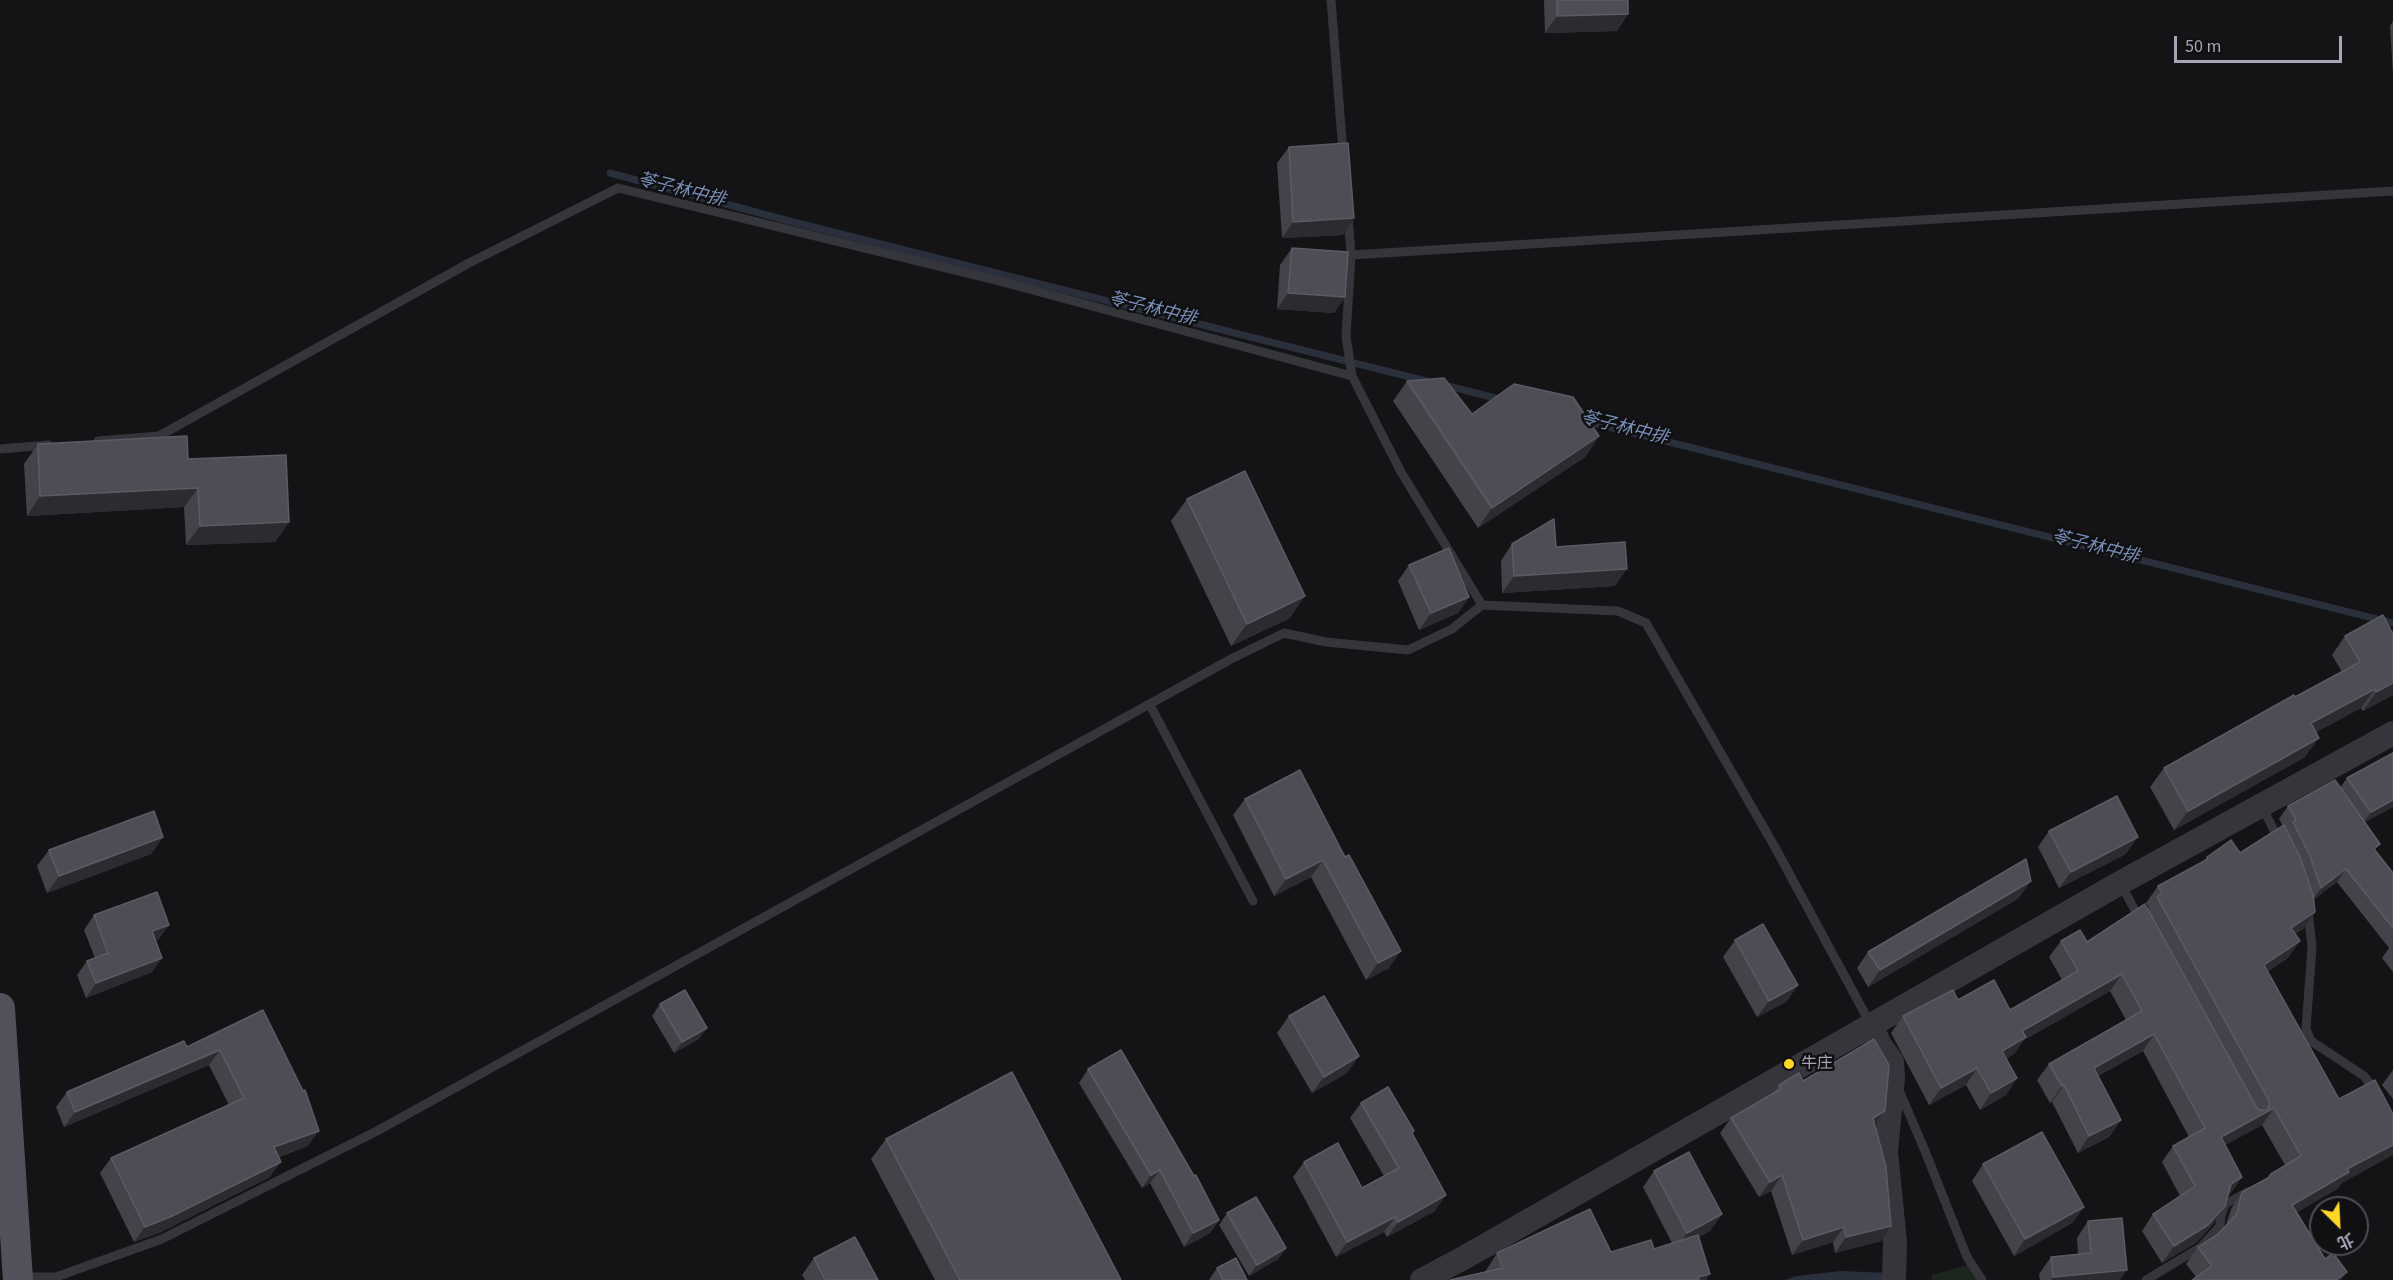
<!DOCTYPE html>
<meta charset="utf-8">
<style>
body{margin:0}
#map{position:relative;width:2393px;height:1280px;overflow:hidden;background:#141416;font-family:"Source Sans 3","Noto Sans TC",sans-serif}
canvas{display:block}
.north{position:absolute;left:2309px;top:1196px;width:60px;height:60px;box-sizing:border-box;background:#100f11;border:2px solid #4c4c54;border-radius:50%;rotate:156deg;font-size:16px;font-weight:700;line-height:24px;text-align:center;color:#a5a7b8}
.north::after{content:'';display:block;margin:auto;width:21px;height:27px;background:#ffd823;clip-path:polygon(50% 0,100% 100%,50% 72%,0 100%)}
.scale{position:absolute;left:2174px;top:36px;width:168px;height:27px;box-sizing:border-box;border:3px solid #a5a7b8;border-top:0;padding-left:8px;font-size:18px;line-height:21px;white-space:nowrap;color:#a5a7b8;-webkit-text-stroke:4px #100f11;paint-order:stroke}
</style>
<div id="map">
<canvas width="2393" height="1280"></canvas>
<div class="north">北</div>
<div class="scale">50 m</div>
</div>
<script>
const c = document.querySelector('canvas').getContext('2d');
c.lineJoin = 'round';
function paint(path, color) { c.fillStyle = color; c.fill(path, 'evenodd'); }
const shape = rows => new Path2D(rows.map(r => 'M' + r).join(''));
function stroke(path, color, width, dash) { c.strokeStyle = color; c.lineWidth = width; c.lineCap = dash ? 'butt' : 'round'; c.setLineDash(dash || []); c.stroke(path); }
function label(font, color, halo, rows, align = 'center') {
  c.font = font + ' "Source Sans 3","Noto Sans TC",sans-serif'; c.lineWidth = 5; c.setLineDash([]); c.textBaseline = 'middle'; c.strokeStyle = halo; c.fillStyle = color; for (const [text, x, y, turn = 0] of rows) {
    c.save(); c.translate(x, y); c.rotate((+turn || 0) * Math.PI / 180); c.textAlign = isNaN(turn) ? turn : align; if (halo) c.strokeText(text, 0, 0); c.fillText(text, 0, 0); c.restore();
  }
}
paint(shape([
 [1975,1263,1979,1280,1932,1280,1931,1275]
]), '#1c251e');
paint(shape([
 [1841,1271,1888,1273,1888,1280,1784,1280,1797,1276]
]), '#29303b');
stroke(shape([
 [610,173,793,222,1430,382],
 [1444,385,1503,400],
 [1581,420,2393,623]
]), '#29303b', 7);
stroke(shape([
 [1331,0,1343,153],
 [1348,215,1351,255,1346,336,1352,376],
 [1351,255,2393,191],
 [98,441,159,436,469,263,618,188,999,281,1352,376,1401,472,1482,605],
 [0,449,48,445],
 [1150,705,1253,901],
 [2262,807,2280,842],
 [2121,884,2141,922],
 [2308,910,2312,947,2306,1029,2311,1041,2364,1076,2377,1093],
 [1899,1090,1925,1151,1967,1257,1982,1280],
 [21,1277,56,1277,162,1239,377,1131,1231,659,1284,633,1326,642,1408,650,1452,629,1482,605,1618,611,1646,623,1776,849,1871,1025],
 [2146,1280,2201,1247,2220,1226,2221,1216,2225,1204,2248,1192]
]), '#35353c', 9);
stroke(shape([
 [1871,1025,1880,1045,1892,1062,1893,1077,1886,1152,1895,1242,1894,1280],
 [1422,1280,1467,1256,2120,883,2393,733]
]), '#35353c', 24);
stroke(shape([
 [0,1008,18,1280]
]), '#50515b', 30);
paint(shape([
 [1544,0,1628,0,1628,14,1617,31,1545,33],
 [2393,21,2393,75,2390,26],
 [1289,147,1343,235,1282,238,1277,163],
 [1292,248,1345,297,1334,313,1277,309,1280,265],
 [1407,381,1472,414,1599,436,1585,457,1478,528,1393,401],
 [38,444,188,459,289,522,275,542,186,545,184,507,27,516,24,464],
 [1187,499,1290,618,1231,646,1171,521],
 [1512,544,1556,547,1615,586,1502,593,1501,561],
 [1409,565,1469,597,1458,613,1419,630,1398,581],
 [2345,636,2393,695,2363,711,2361,708,2316,732,2305,757,2174,830,2150,787,2164,768,2342,672,2332,655],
 [2393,753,2393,807,2365,822,2376,851,2393,873,2393,972,2382,958,2389,948,2337,882,2314,899,2315,912,2303,929,2295,934,2288,958,2268,971,2342,1183,2337,1189,2297,1212,2325,1259,2347,1272,2196,1277,2186,1264,2198,1247,2217,1235,2226,1225,2231,1209,2242,1192,2268,1178,2285,1165,2262,1125,2225,1145,2242,1177,2231,1193,2228,1195,2225,1206,2214,1223,2197,1242,2162,1263,2142,1231,2153,1214,2180,1196,2162,1162,2173,1146,2189,1137,2143,1051,2098,1076,2121,1120,2109,1137,2078,1153,2052,1102,2050,1103,2037,1080,2049,1064,2126,1020,2110,991,2024,1040,2014,1054,2006,1058,2017,1078,2006,1095,1980,1110,1966,1085,1929,1105,1891,1033,1903,1016,1958,1000,2010,1010,2062,980,2049,957,2061,941,2087,942,2148,909,2149,908,2146,903,2158,886,2204,861,2207,857,2240,853,2283,826,2279,819,2288,806,2340,788,2347,778],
 [1300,770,1389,968,1366,980,1311,877,1274,896,1233,815,1245,799],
 [2049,831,2126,854,2059,888,2038,847],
 [163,837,151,854,47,893,37,866,49,850],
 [2019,898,1868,987,1857,968,1868,952],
 [94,915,159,939,156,940,152,972,86,998,77,975,87,961,95,958,84,930],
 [1735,940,1798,985,1786,1002,1757,1017,1723,957],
 [660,1004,699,1039,674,1053,652,1016],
 [263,1010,308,1146,279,1157,270,1177,159,1233,134,1242,100,1173,111,1158,229,1105,209,1065,64,1127,56,1107,67,1092,187,1047],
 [1289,1016,1359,1056,1347,1073,1312,1093,1277,1033],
 [1088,1069,1194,1176,1219,1220,1210,1233,1184,1247,1150,1183,1142,1188,1079,1083],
 [2393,1070,2393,1099,2382,1085],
 [1803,1081,1875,1125,1881,1241,1835,1253,1833,1242,1792,1255,1771,1191,1759,1197,1720,1133,1731,1118,1772,1094,1779,1085],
 [1361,1103,1412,1134,1435,1211,1387,1237,1384,1232,1336,1257,1293,1177,1304,1162,1362,1188,1384,1176,1350,1118],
 [886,1139,1121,1280,935,1280,871,1159],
 [1983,1164,2084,1207,2072,1223,2014,1256,1972,1181],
 [1654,1171,1722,1214,1710,1231,1699,1237,1710,1274,1485,1272,1497,1253,1611,1252,1654,1249,1672,1243,1643,1187],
 [1227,1213,1286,1248,1278,1259,1249,1276,1219,1225],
 [2088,1221,2120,1280,2040,1280,2039,1274,2051,1257,2078,1254,2077,1238],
 [814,1258,878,1280,805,1280,802,1275],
 [1217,1268,1247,1280,1209,1280]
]), '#434349');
paint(shape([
 [1628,14,1617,31,1545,33,1557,16],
 [1354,218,1343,235,1282,238,1293,222],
 [1288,293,1345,297,1334,313,1277,309],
 [1599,436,1585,457,1478,528,1492,508],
 [198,488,184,507,27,516,40,496],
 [289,522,275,542,186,545,200,526],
 [1627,569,1615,586,1502,593,1514,576],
 [1305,596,1290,618,1231,646,1247,624],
 [1469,597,1458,613,1419,630,1431,613],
 [2393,683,2393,695,2363,711,2376,692],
 [2375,689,2361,708,2297,742,2311,723],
 [2319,738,2305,757,2174,830,2188,811],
 [2393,800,2393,807,2363,823,2371,812],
 [163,837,151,854,47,893,59,876],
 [2138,837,2126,854,2059,888,2071,872],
 [1323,860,1311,877,1274,896,1286,879],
 [2346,869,2337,882,2312,901,2321,888],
 [2031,881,2019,898,1868,987,1880,970],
 [2315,912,2303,929,2279,945,2291,928],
 [169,925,159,939,142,945,152,931],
 [2300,941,2288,958,2253,982,2264,965],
 [1401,951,1389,968,1366,980,1378,963],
 [162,958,152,972,86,998,96,983],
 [2122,974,2110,991,2024,1040,2014,1054,1990,1068,2002,1051,2022,1031],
 [1798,985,1786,1002,1757,1017,1769,1001],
 [707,1028,699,1039,674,1053,682,1042],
 [2154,1034,2143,1051,2082,1085,2094,1068],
 [220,1050,209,1065,64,1127,75,1112],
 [1359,1056,1347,1073,1312,1093,1324,1077],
 [1977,1068,1966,1085,1929,1105,1941,1088],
 [2017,1078,2006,1095,1980,1110,1991,1093],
 [2064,1085,2052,1102,2050,1103,2062,1086],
 [2274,1108,2262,1125,2209,1154,2221,1137],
 [1885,1111,1874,1126,1873,1118],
 [2121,1120,2109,1137,2078,1153,2089,1136],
 [319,1131,308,1146,263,1162,274,1147],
 [2393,1145,2393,1155,2342,1183,2337,1189,2280,1222,2292,1205,2347,1169],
 [281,1162,270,1177,159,1233,134,1242,145,1227],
 [1160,1170,1150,1183,1142,1188,1151,1175],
 [1782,1175,1771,1191,1759,1197,1770,1182],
 [2242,1177,2231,1193,2219,1201,2231,1184],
 [1446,1195,1435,1211,1387,1237,1398,1222],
 [2225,1206,2214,1223,2197,1242,2162,1263,2174,1246],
 [2084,1207,2072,1223,2014,1256,2025,1239],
 [1722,1214,1710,1231,1675,1249,1687,1233],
 [1395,1217,1384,1232,1336,1257,1347,1242],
 [1219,1220,1210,1233,1184,1247,1193,1233],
 [1891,1226,1881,1241,1835,1253,1846,1237],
 [1844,1227,1833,1242,1792,1255,1803,1240],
 [1286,1248,1278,1259,1249,1276,1257,1265],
 [2127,1270,2120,1280,2051,1280,2053,1277],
 [2347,1272,2341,1280,2336,1280],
 [1710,1274,1706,1280,1697,1280,1698,1277]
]), '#2c2b30');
const building = shape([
 [1557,0,1628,0,1628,14,1557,16,1557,0],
 [1348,143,1354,218,1293,222,1289,147,1348,143],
 [1292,248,1348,252,1345,297,1288,293,1292,248],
 [1444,378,1472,414,1514,384,1573,397,1599,436,1492,508,1407,381,1444,378],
 [187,436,188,459,286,455,289,522,200,526,198,488,40,496,38,444,187,436],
 [1245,471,1305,596,1247,624,1187,499,1245,471],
 [1554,519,1556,547,1625,542,1627,569,1514,576,1512,544,1554,519],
 [1449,548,1469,597,1431,613,1409,565,1449,548],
 [2383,615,2393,634,2393,683,2376,692,2375,689,2311,723,2319,738,2188,811,2164,768,2294,695,2295,697,2360,662,2345,636,2383,615],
 [2393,753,2393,800,2371,812,2347,778,2393,753],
 [1300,770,1345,857,1349,855,1401,951,1378,963,1323,860,1286,879,1245,799,1300,770],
 [2335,780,2380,844,2374,849,2393,873,2393,928,2346,869,2321,888,2310,856,2293,822,2296,820,2288,806,2335,780],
 [2117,796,2138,837,2071,872,2049,831,2117,796],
 [154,811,163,837,59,876,49,850,154,811],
 [2284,825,2300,857,2313,895,2315,912,2291,928,2300,941,2264,965,2339,1099,2375,1080,2393,1114,2393,1145,2347,1169,2349,1172,2292,1205,2325,1259,2333,1253,2347,1272,2336,1280,2192,1280,2212,1266,2198,1247,2217,1235,2237,1214,2242,1192,2268,1178,2271,1174,2301,1156,2274,1108,2221,1137,2242,1177,2231,1184,2225,1206,2208,1225,2174,1246,2153,1214,2195,1186,2173,1146,2205,1128,2154,1034,2094,1068,2121,1120,2089,1136,2064,1085,2062,1086,2049,1064,2142,1011,2122,974,2022,1031,2026,1037,2002,1051,2017,1078,1991,1093,1977,1068,1941,1088,1903,1016,1953,990,1958,1000,1994,980,2010,1010,2078,971,2061,941,2080,930,2087,942,2145,904,2257,1108,2260,1110,2265,1110,2269,1107,2269,1101,2157,897,2162,893,2158,886,2208,859,2207,857,2231,840,2240,853,2284,825],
 [2026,859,2031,881,1880,970,1868,952,2026,859],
 [157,892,169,925,152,931,162,958,96,983,87,961,108,953,94,915,157,892],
 [1763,924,1798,985,1769,1001,1735,940,1763,924],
 [685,990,707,1028,682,1042,660,1004,685,990],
 [1324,996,1359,1056,1324,1077,1289,1016,1324,996],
 [263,1010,303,1091,305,1090,319,1131,274,1147,281,1162,170,1217,145,1227,111,1158,244,1098,220,1050,75,1112,67,1092,184,1041,187,1047,263,1010],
 [1874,1039,1889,1065,1885,1111,1873,1118,1886,1167,1891,1226,1846,1237,1844,1227,1803,1240,1782,1175,1770,1182,1731,1118,1781,1089,1779,1085,1799,1073,1803,1081,1874,1039],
 [1121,1050,1194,1176,1196,1175,1219,1220,1193,1233,1160,1170,1151,1175,1088,1069,1121,1050],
 [1012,1072,1118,1274,1121,1280,960,1280,886,1139,1012,1072],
 [1388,1087,1414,1131,1412,1133,1446,1195,1398,1222,1395,1217,1347,1242,1304,1162,1338,1143,1362,1188,1399,1168,1361,1103,1388,1087],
 [2042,1132,2084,1207,2025,1239,1983,1164,2042,1132],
 [1689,1152,1722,1214,1687,1233,1654,1171,1689,1152],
 [1256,1197,1286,1248,1257,1265,1227,1213,1256,1197],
 [1590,1209,1611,1252,1651,1240,1654,1249,1698,1235,1710,1274,1698,1277,1699,1280,1450,1280,1503,1268,1497,1253,1590,1209],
 [2122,1218,2127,1270,2053,1277,2051,1257,2091,1253,2088,1221,2122,1218],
 [855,1237,878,1280,825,1280,814,1258,855,1237],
 [1236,1258,1247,1280,1223,1280,1217,1268,1236,1258]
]);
paint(building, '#4e4d55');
stroke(building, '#5c5b65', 1.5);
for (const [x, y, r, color] of [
 [1789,1064,6,"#ffd823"]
]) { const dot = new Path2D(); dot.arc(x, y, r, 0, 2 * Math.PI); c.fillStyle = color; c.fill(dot); stroke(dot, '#100f11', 2); }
label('16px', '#a5a7b8', '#100f11', [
 ["牛庄",1801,1064]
], 'left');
label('italic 18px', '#788fb7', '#100f11', [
 ["苓子林中排",681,191,14],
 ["苓子林中排",1152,310,14],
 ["苓子林中排",1624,429,14],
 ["苓子林中排",2095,548,14]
]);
</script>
